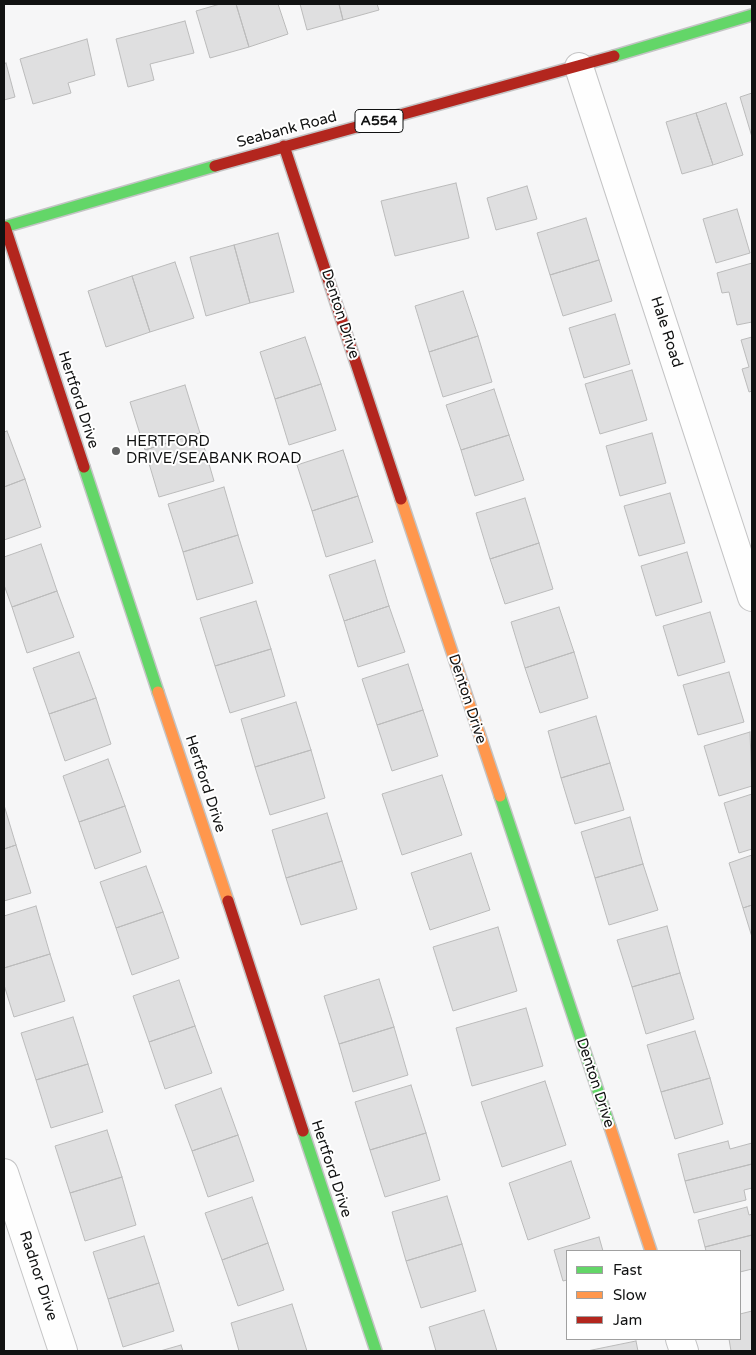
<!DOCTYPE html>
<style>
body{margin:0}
#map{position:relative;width:756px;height:1355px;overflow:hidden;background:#f6f6f7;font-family:"Varela Round",sans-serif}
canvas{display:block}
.frame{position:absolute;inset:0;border:5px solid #111212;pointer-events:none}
.legend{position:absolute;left:566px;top:1250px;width:175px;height:90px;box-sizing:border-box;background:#fff;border:1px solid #a0a0a0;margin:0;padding:6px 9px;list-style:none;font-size:15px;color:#111212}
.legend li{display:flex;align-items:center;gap:10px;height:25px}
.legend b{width:25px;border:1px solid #a0a0a0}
</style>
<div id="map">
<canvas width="756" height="1355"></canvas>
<div class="frame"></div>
<ul class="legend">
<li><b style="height:6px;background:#63d668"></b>Fast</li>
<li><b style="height:6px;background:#ff974d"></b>Slow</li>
<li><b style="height:6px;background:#b3261e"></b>Jam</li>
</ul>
</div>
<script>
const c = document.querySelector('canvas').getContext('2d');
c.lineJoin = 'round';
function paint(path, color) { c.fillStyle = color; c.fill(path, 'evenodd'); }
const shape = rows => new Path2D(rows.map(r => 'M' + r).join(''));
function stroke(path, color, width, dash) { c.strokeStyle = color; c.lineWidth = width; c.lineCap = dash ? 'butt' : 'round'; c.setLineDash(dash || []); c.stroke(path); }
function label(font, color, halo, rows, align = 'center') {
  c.font = font + ' "Varela Round",sans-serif'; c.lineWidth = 4; c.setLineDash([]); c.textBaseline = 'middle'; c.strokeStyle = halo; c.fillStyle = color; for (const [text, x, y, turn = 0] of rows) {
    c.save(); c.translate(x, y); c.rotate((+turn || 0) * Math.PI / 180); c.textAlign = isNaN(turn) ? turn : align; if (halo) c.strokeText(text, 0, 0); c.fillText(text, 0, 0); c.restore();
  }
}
const building = shape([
 [220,4,236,4,249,47,210,58,196,11,220,4],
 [236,4,278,4,288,34,249,47,236,4],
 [300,4,339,4,343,20,307,30,300,4],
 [339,4,377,4,379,10,343,20,339,4],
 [185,21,194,53,150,64,154,80,128,87,116,39,185,21],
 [87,39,95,75,68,83,71,93,33,104,20,59,87,39],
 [6,63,15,97,4,100,4,64,6,63],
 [752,93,752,137,740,97,752,93],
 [726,103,743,155,713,165,696,113,726,103],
 [696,113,713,165,682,174,666,122,696,113],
 [456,183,469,238,395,256,381,201,456,183],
 [527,186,537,219,496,230,487,198,527,186],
 [737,209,750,253,716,263,703,219,737,209],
 [586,218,599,260,550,275,537,233,586,218],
 [278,233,294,292,250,303,234,245,278,233],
 [234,245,250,303,206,316,190,257,234,245],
 [599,260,612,301,563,316,550,275,599,260],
 [175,262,194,318,150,332,132,276,175,262],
 [752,263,752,322,737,325,729,292,722,293,717,273,752,263],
 [132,276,150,332,106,347,88,291,132,276],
 [463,291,478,336,429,352,415,306,463,291],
 [615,314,630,364,584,378,569,328,615,314],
 [478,336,492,382,443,397,429,352,478,336],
 [305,337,321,384,275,399,260,352,305,337],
 [752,337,752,391,749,392,742,369,749,367,741,340,752,337],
 [632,370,647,420,600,434,585,384,632,370],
 [321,384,336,430,289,445,275,399,321,384],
 [185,385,200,433,145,450,130,402,185,385],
 [494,389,509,435,461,450,446,405,494,389],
 [7,431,25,479,4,487,4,432,7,431],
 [200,433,214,481,159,497,145,450,200,433],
 [652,433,666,483,620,496,606,446,652,433],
 [509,435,524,480,475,496,461,450,509,435],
 [343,450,358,496,312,511,297,465,343,450],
 [25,479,41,527,4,540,4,487,25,479],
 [224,487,238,535,183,552,168,504,224,487],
 [670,493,685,543,639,556,624,506,670,493],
 [358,496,373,542,326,557,312,511,358,496],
 [525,498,539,543,490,559,476,513,525,498],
 [238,535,253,583,197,600,183,552,238,535],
 [539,543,553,589,505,604,490,559,539,543],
 [41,544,57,591,12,607,4,585,4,557,41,544],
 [687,552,702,602,656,616,641,566,687,552],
 [375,560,389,606,344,621,329,575,375,560],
 [57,591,74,637,27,653,12,607,57,591],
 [256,601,271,649,215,666,200,618,256,601],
 [389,606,405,652,358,667,344,621,389,606],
 [559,607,574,652,525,668,511,622,559,607],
 [710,612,725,662,678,676,663,626,710,612],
 [271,649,285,696,230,713,215,666,271,649],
 [79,652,96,698,49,714,33,668,79,652],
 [574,652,588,698,540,713,525,668,574,652],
 [408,664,423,710,377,725,362,679,408,664],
 [729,672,744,722,698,735,683,685,729,672],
 [96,698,111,744,65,761,49,714,96,698],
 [296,702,311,750,255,767,241,719,296,702],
 [423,710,438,756,392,771,377,725,423,710],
 [596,716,610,763,561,778,548,731,596,716],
 [750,732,752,786,719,796,704,746,750,732],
 [311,750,325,798,270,815,255,767,311,750],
 [108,759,125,806,79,822,63,776,108,759],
 [610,763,624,810,575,824,561,778,610,763],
 [442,775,462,835,402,855,382,794,442,775],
 [752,794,752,849,739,853,724,803,752,794],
 [4,805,16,845,4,849,4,805],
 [125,806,141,852,95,869,79,822,125,806],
 [327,813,342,861,286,878,272,830,327,813],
 [630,817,643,864,595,878,581,832,630,817],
 [16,845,31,893,4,901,4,849,16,845],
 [471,853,490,910,430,930,411,873,471,853],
 [752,855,752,905,743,908,729,863,752,855],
 [342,861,357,909,301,925,286,878,342,861],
 [643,864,658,910,609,925,595,878,643,864],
 [146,866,163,912,116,928,100,882,146,866],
 [752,905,752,937,743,908,752,905],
 [36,906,50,954,4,968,4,916,36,906],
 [163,912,179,958,132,975,116,928,163,912],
 [667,926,680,973,632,987,617,940,667,926],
 [498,927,517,991,453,1011,433,947,498,927],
 [50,954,65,1001,14,1017,4,985,4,968,50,954],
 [680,973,694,1019,646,1034,632,987,680,973],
 [379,979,394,1027,339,1044,324,996,379,979],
 [179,980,195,1026,149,1042,133,996,179,980],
 [526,1008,543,1066,472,1086,456,1028,526,1008],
 [73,1017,88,1064,36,1080,21,1033,73,1017],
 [195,1026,212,1073,165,1089,149,1042,195,1026],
 [394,1027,408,1075,353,1092,339,1044,394,1027],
 [695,1031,710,1078,661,1092,647,1045,695,1031],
 [88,1064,103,1112,51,1128,36,1080,88,1064],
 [710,1078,723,1124,675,1139,661,1092,710,1078],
 [545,1081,566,1145,502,1167,481,1102,545,1081],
 [411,1085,426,1133,370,1150,355,1102,411,1085],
 [221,1088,238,1135,192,1151,175,1105,221,1088],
 [107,1130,122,1177,70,1193,55,1146,107,1130],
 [426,1133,440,1180,385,1197,370,1150,426,1133],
 [238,1135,254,1181,208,1197,192,1151,238,1135],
 [728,1141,730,1149,752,1143,752,1164,685,1181,678,1154,728,1141],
 [571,1161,590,1218,528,1240,509,1183,571,1161],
 [752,1164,752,1188,744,1190,746,1200,694,1213,685,1181,752,1164],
 [122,1177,136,1225,85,1241,70,1193,122,1177],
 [447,1196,462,1244,406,1261,392,1212,447,1196],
 [252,1197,268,1243,222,1260,205,1213,252,1197],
 [747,1207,749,1215,752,1214,752,1235,705,1247,698,1220,747,1207],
 [752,1235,752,1269,740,1272,740,1251,706,1251,705,1247,752,1235],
 [144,1236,159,1283,108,1299,93,1252,144,1236],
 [599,1237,603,1251,567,1251,567,1280,563,1281,554,1250,599,1237],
 [268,1243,284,1290,238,1306,222,1260,268,1243],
 [462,1244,476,1291,421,1308,406,1261,462,1244],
 [159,1283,174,1331,123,1347,108,1299,159,1283],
 [292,1304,307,1351,239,1351,231,1323,292,1304],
 [484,1310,497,1351,436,1351,429,1327,484,1310],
 [752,1311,752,1351,731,1351,729,1339,740,1339,740,1314,752,1311],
 [636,1341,638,1351,587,1351,636,1341],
 [181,1345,183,1351,160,1351,181,1345]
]);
paint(building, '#dfdfe0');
stroke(building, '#bbb', 1);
const street = shape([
 [579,67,752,597],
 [4,1173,63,1351],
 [680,1339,684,1351]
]);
const fast = shape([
 [614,56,752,15],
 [4,227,215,166],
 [84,467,158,692],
 [500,796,610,1127],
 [303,1131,376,1351]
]);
const slow = shape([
 [401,499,500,796],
 [158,692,228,901],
 [610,1127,651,1251]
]);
const jam = shape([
 [284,146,401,499],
 [215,166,614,56],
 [5,227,84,467],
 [228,901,303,1131]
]);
stroke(street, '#c4c4c5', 30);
stroke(fast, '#c4c4c5', 14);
stroke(slow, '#c4c4c5', 14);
stroke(jam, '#c4c4c5', 14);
stroke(street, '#fefefe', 28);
stroke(fast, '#63d668', 11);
stroke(slow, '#ff974d', 11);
stroke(jam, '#b3261e', 11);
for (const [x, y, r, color] of [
 [116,451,5,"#616262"]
]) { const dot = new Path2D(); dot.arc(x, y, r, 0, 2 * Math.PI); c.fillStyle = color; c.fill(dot); stroke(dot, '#fff', 2); }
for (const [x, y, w] of [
 [379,121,48]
]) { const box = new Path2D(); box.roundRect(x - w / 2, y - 11.5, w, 23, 4); c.fillStyle = '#fff'; c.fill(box); stroke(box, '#111212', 1); }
label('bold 14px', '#111212', null, [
 ["A554",379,121]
]);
label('15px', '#111212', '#fff', [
 ["Seabank Road",287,130,-15],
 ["Denton Drive",340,314,72],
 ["Hale Road",666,332,72],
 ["Hertford Drive",78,400,72],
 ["Denton Drive",467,699,72],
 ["Hertford Drive",205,784,72],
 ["Denton Drive",595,1083,72],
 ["Hertford Drive",331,1169,72],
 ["Radnor Drive",38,1276,72]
]);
label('15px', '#111212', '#fff', [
 ["HERTFORD",126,442],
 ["DRIVE/SEABANK ROAD",126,459]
], 'left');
</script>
